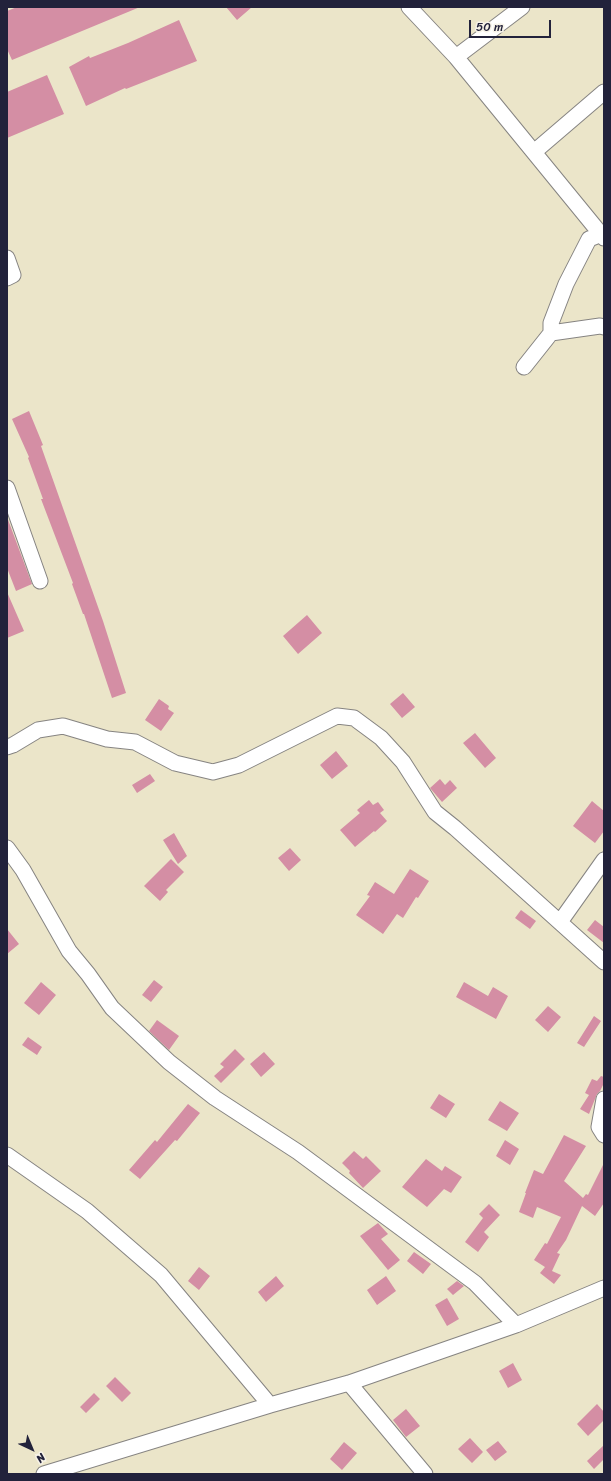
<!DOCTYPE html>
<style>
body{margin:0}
#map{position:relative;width:611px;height:1481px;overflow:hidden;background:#ebe5c9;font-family:Sriracha,sans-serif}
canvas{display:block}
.frame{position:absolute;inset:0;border:8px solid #22223b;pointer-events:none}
.north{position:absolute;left:12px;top:1429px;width:40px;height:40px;-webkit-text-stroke:3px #f7f3e8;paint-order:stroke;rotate:136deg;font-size:11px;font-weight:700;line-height:16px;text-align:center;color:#22223b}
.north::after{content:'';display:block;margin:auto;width:14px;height:18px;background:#22223b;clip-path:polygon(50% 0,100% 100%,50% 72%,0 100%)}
.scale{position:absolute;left:469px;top:20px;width:82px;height:18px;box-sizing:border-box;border:2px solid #22223b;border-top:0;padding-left:5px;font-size:12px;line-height:14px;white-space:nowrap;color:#22223b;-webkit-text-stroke:3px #f7f3e8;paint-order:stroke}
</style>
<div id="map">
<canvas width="611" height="1481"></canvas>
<div class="frame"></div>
<div class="north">N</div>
<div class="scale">50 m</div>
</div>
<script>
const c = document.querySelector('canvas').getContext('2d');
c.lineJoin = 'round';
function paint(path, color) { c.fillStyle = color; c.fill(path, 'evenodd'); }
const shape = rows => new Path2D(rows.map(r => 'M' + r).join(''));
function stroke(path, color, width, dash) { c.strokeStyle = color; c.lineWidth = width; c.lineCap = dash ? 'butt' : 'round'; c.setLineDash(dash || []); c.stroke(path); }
paint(shape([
 [17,7,140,7,12,60,7,49,7,11],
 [226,7,252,7,237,20],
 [179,20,197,61,126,89,125,88,86,106,69,67,89,56,90,58,128,43],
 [47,75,64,114,7,138,7,92],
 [29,411,43,445,41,446,103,621,126,693,112,698,84,614,83,614,72,584,73,583,41,499,43,499,28,458,29,457,12,419],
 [7,517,32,584,16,591,7,568],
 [7,592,24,631,7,638],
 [307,615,322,633,298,654,283,636],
 [403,693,415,707,402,718,390,704],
 [159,699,169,706,168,709,174,713,161,731,145,720],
 [475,733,496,758,485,768,463,743],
 [336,751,348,766,332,779,320,765],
 [150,774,155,781,137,793,132,785],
 [440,779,445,785,450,780,457,788,442,802,430,788],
 [369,800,373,805,378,802,384,810,380,813,387,821,375,832,374,831,355,847,340,830,360,813,357,810],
 [592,801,604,811,604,831,595,843,573,826],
 [174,833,187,856,178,864,163,840],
 [290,848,301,860,289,871,278,858],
 [171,859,184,872,166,890,168,892,160,901,144,886],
 [410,869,429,881,418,898,416,897,403,918,397,914,383,934,356,915,370,896,367,895,375,882,394,894],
 [521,910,536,921,530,929,515,918],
 [595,920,604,927,604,943,587,930],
 [7,929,19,944,7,954],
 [154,980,163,987,151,1002,142,995],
 [41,982,56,995,39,1015,24,1003],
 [464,982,488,996,493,987,508,996,496,1019,456,997],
 [548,1006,561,1017,548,1032,535,1020],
 [594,1016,601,1021,584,1047,577,1043],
 [157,1020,179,1036,169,1050,149,1031],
 [28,1037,42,1047,37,1055,22,1045],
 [235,1049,245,1059,221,1083,214,1076,224,1067,220,1064],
 [264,1052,275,1064,261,1077,250,1064],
 [601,1076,604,1077,604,1083,600,1091,597,1094,589,1114,580,1109,589,1095,585,1093,592,1079,597,1081],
 [439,1094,455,1104,446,1118,430,1108],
 [500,1101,519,1113,507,1131,488,1120],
 [188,1104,200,1113,177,1141,175,1140,140,1179,129,1170,155,1140,157,1142],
 [564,1135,586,1146,564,1181,583,1198,586,1194,588,1195,604,1163,604,1203,595,1216,582,1206,566,1240,557,1253,560,1254,552,1271,561,1275,554,1284,540,1273,545,1267,534,1260,545,1243,547,1244,561,1217,537,1207,533,1218,519,1212,526,1193,525,1193,534,1170,543,1174],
 [505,1140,519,1149,510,1165,496,1156],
 [354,1151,363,1159,366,1156,381,1171,363,1188,349,1173,350,1171,342,1163],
 [426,1159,442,1171,445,1166,462,1177,451,1193,444,1189,427,1207,402,1187],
 [489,1204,500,1215,484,1232,489,1237,478,1252,465,1242,483,1218,479,1214],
 [378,1223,388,1234,381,1239,400,1260,388,1270,360,1236],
 [414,1252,431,1264,423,1274,407,1261],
 [199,1267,210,1276,199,1290,188,1281],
 [276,1276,284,1286,266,1302,258,1292],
 [386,1276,396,1291,377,1305,367,1290],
 [457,1281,464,1286,453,1295,447,1289],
 [447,1298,459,1319,447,1326,435,1305],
 [513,1363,522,1380,508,1388,499,1371],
 [115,1377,131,1393,122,1402,106,1386],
 [94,1393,100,1399,86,1413,80,1407],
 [597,1404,604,1412,604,1420,588,1436,577,1424],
 [406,1409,420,1426,406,1437,393,1420],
 [470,1438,483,1452,472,1463,458,1449],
 [498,1441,507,1452,495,1461,486,1450],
 [344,1442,357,1453,342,1470,330,1459],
 [604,1445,604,1459,594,1469,587,1461]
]), '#d48ea4');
const minor = shape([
 [409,7,456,57,604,238],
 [456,57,522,7],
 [534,152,604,92],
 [7,258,13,275,7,278],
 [551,333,600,326,604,327],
 [524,367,551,333,551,323,566,284,589,239,604,233],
 [7,488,40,581],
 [7,747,13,745,38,730,63,726,107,739,135,742,175,763,213,772,239,765,337,716,354,718,381,738,403,762,435,812,455,828,604,962],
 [7,848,23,870,69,951,88,974,112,1008,169,1062,215,1098,298,1152,475,1283,516,1325],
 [560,922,604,860],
 [604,1099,599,1127,604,1135],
 [7,1155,87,1211,161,1275,270,1405],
 [349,1383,425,1474],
 [44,1474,270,1405,349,1383,516,1325,604,1288]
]);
stroke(minor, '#868482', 17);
stroke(minor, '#fff', 15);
</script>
